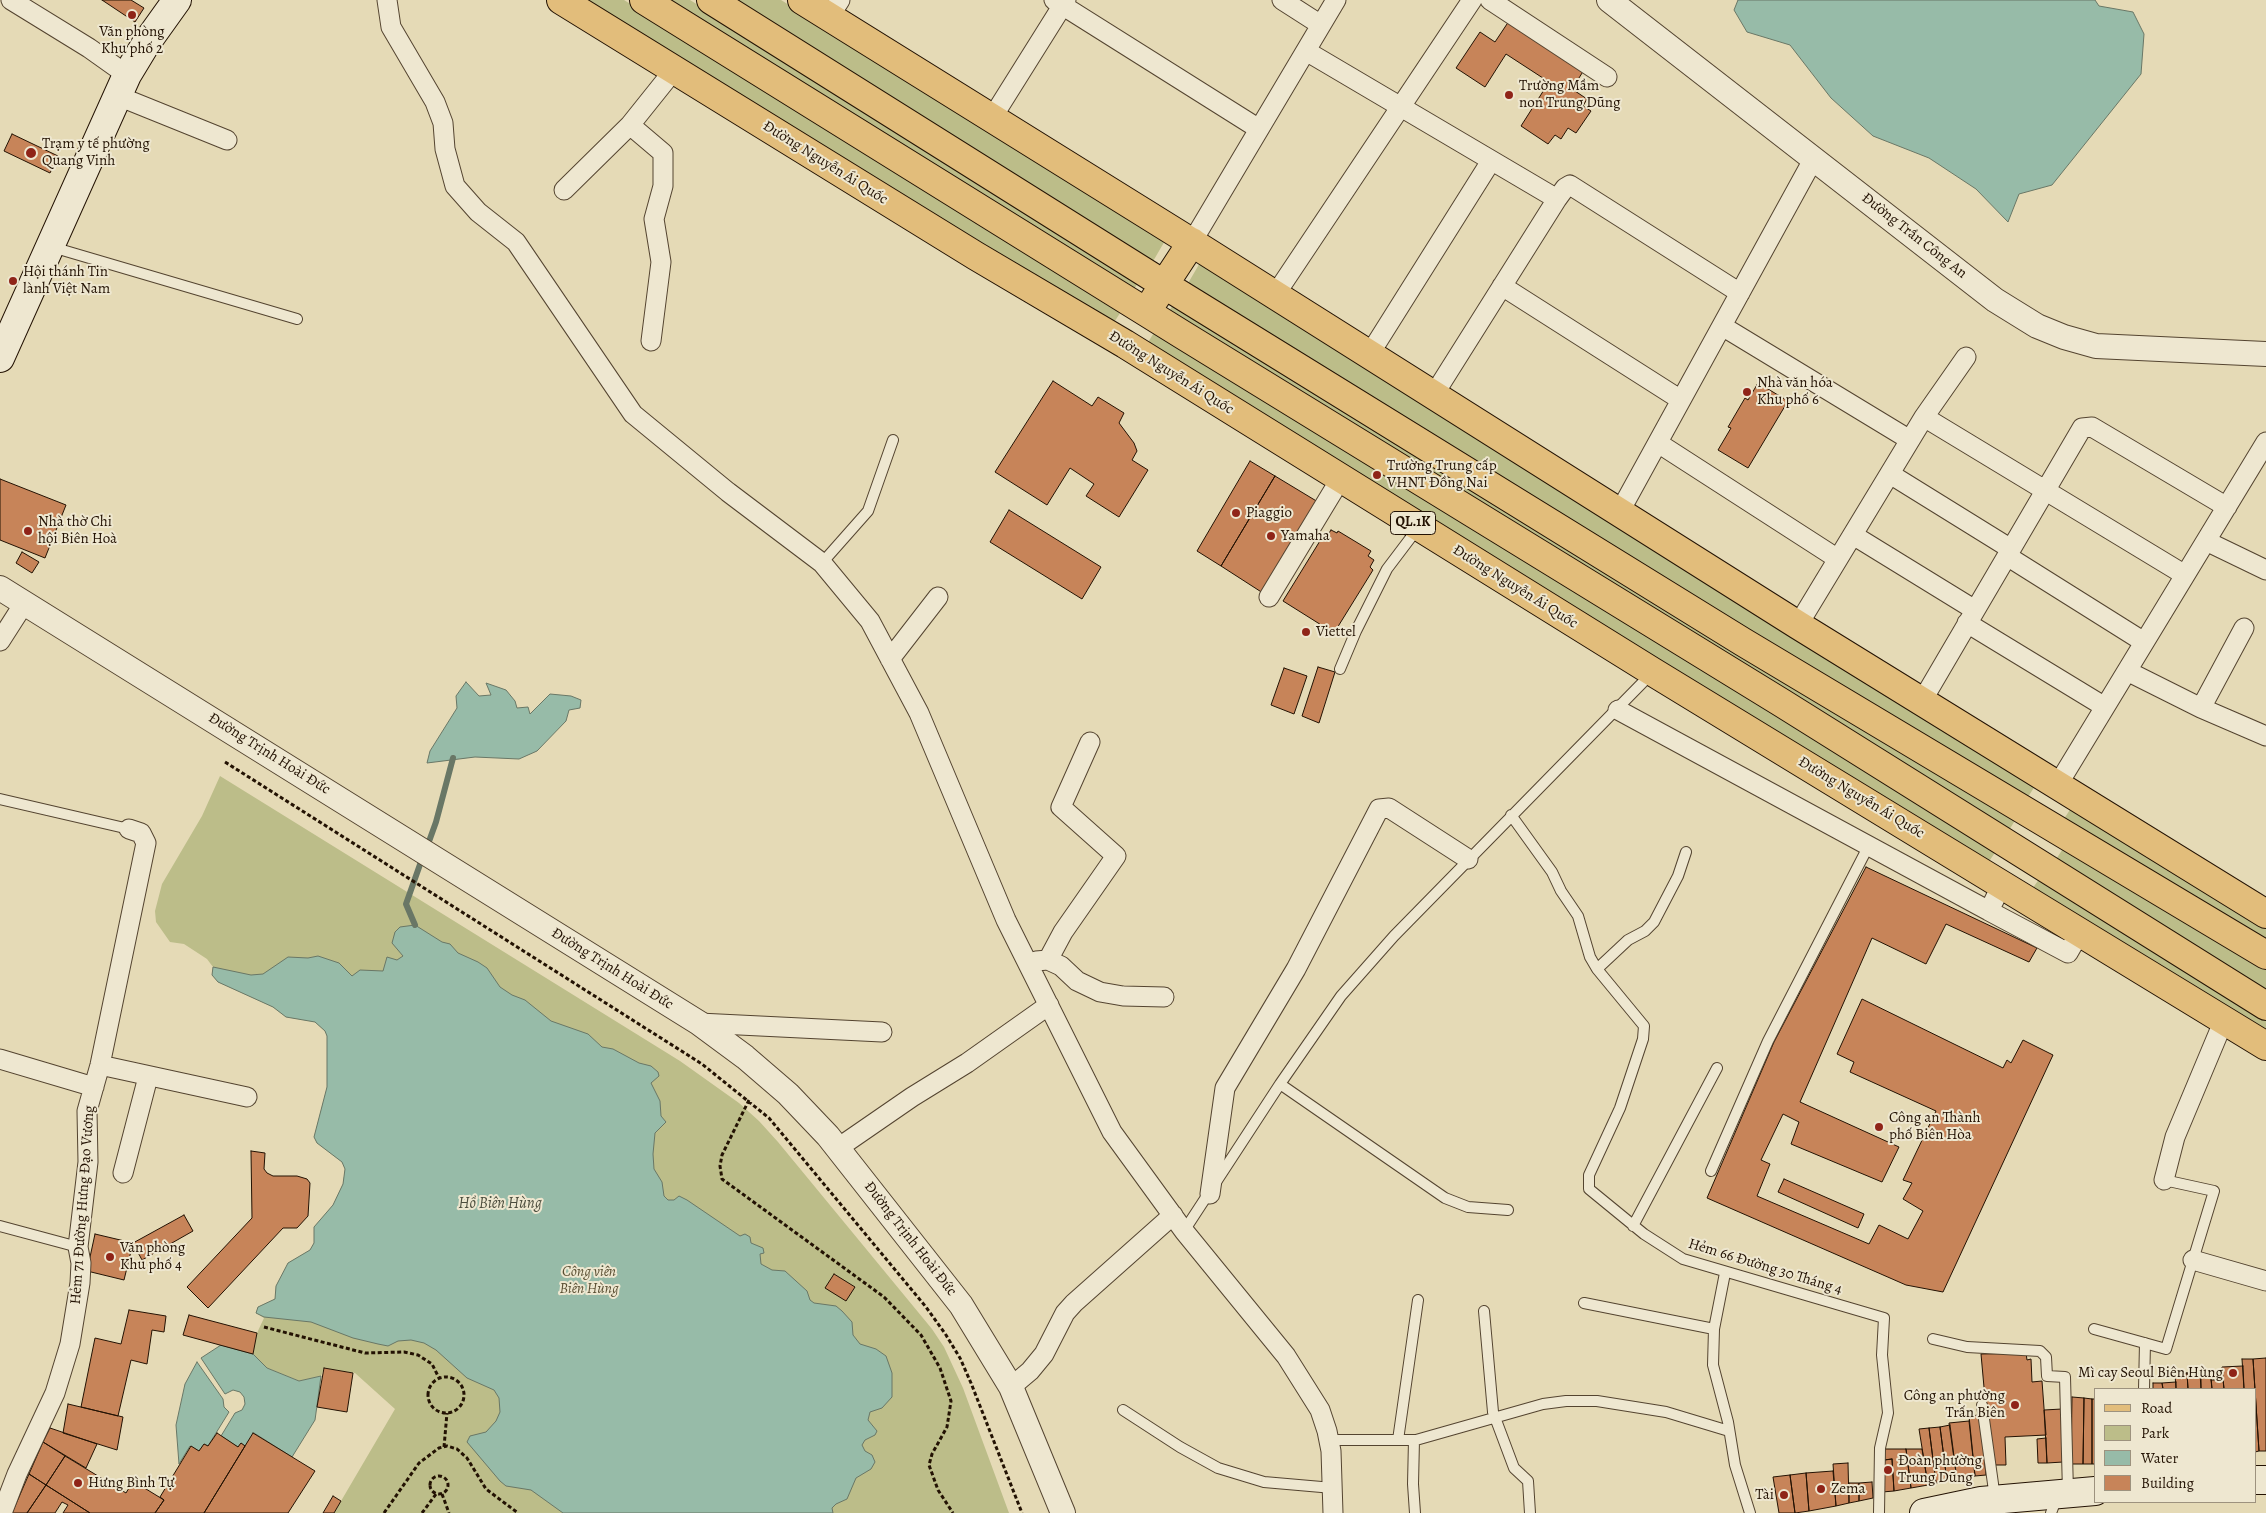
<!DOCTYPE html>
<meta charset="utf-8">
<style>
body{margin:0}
#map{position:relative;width:2266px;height:1513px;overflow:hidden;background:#e5dab6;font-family:Alegreya,serif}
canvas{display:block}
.legend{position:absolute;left:2094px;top:1388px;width:162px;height:115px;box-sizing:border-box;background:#eee7d0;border:1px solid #9d927e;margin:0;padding:6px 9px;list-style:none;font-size:15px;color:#231203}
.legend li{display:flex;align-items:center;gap:10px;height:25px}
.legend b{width:25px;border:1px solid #9d927e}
</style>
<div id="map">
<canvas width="2266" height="1513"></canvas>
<ul class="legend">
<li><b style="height:6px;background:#e2bd7b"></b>Road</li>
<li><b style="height:14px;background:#bcbd89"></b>Park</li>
<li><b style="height:14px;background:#97bba8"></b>Water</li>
<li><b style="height:14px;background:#c78459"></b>Building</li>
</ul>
</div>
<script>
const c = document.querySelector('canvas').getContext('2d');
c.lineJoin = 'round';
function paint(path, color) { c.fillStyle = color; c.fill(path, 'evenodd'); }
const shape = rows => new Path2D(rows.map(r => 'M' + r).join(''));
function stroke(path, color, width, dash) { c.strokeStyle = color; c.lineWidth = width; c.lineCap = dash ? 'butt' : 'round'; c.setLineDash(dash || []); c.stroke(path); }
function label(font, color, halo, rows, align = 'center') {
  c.font = font + ' Alegreya,serif'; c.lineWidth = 4; c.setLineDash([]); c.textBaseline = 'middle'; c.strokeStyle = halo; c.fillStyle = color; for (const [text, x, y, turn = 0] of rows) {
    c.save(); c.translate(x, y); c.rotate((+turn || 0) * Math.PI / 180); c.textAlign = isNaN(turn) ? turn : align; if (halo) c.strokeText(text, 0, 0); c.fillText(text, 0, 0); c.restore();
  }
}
paint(shape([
 [582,0,624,0,1122,310,1113,324],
 [666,0,690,0,1139,281,1133,291],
 [733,0,781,0,1166,239,1152,263],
 [1201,261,2035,786,2028,797,1792,658,1187,285],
 [1174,303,2017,817,2008,832,1168,313],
 [1155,331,1996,851,1988,863,1147,344],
 [220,776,680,1061,739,1103,759,1121,778,1142,932,1329,944,1347,963,1388,1009,1513,334,1513,395,1409,355,1373,324,1368,321,1376,299,1381,267,1368,253,1354,257,1333,264,1318,256,1313,258,1307,275,1299,276,1286,288,1263,310,1250,314,1243,314,1227,333,1205,343,1184,345,1169,342,1162,317,1143,314,1137,327,1087,327,1036,325,1031,315,1022,286,1017,273,1007,218,982,212,975,213,967,207,959,184,944,170,942,156,922,155,911,162,884,202,816],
 [2071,808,2266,927,2266,944,2064,819],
 [2064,847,2266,969,2266,993,2055,861],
 [2040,878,2266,1019,2266,1032,2032,889]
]), '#bcbd89');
const water = shape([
 [1738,0,2095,0,2099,6,2133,12,2144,34,2141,74,2052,185,2019,194,2008,222,1976,189,1929,158,1873,136,1831,98,1790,45,1747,32,1734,10,1738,0],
 [466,682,479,696,491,695,486,683,506,690,515,701,517,708,528,707,530,714,550,694,571,696,581,700,580,708,569,710,566,721,537,751,519,759,475,757,427,763,430,751,457,708,456,696,466,682],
 [415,925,442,942,450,944,458,953,478,962,487,968,500,987,512,995,525,1000,551,1021,588,1034,602,1047,613,1049,639,1063,651,1066,658,1072,659,1076,651,1083,660,1101,661,1116,666,1122,655,1133,653,1154,654,1169,662,1182,664,1196,668,1200,674,1200,679,1196,687,1200,740,1236,745,1234,750,1237,751,1243,763,1248,764,1253,760,1254,761,1264,772,1270,785,1271,807,1291,810,1300,814,1303,836,1306,842,1311,852,1322,853,1335,860,1344,876,1349,886,1356,892,1373,892,1397,882,1408,870,1412,868,1420,877,1431,875,1435,865,1440,862,1445,865,1451,872,1455,875,1462,871,1469,856,1478,847,1499,836,1504,832,1508,833,1513,563,1513,531,1490,506,1486,500,1481,467,1442,470,1436,486,1432,496,1421,500,1412,499,1398,494,1390,467,1378,436,1350,424,1343,411,1340,398,1341,388,1346,378,1344,353,1338,311,1322,264,1317,256,1313,258,1307,275,1299,276,1286,288,1263,310,1250,314,1243,314,1227,333,1205,343,1184,345,1169,342,1162,317,1143,314,1137,327,1087,327,1036,325,1031,315,1022,286,1017,273,1007,218,982,212,975,213,967,251,975,263,974,288,957,308,958,318,956,339,963,352,976,360,970,383,971,387,957,397,960,403,956,392,943,395,932,400,927,415,925],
 [221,1345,253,1354,267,1368,299,1381,321,1376,315,1420,292,1457,254,1433,245,1446,241,1443,238,1447,221,1436,235,1413,242,1410,245,1404,244,1397,240,1392,233,1390,225,1394,201,1358,221,1345],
 [197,1362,223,1399,224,1407,229,1412,208,1446,204,1444,199,1451,190,1446,179,1464,176,1425,185,1384,197,1362]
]);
paint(water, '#97bba8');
stroke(water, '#697766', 1);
stroke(shape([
 [427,847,436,822,453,758],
 [415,925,406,904,423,856]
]), '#697766', 6);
const building = shape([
 [102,0,131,0,144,8,135,22,102,0],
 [1509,21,1584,70,1572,89,1587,99,1583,106,1591,111,1576,133,1568,128,1561,139,1555,135,1548,144,1521,126,1549,82,1506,54,1485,87,1456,68,1480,32,1495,42,1509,21],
 [12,134,58,156,50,173,4,151,12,134],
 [1053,381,1092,406,1098,397,1124,413,1119,423,1134,443,1137,451,1132,460,1148,470,1119,517,1086,496,1094,484,1070,468,1047,505,995,472,1053,381],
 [1758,383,1788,401,1748,468,1718,450,1731,428,1728,427,1745,398,1748,400,1758,383],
 [1250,461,1275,476,1221,566,1197,551,1250,461],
 [1275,476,1323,505,1266,595,1221,566,1275,476],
 [0,479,66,505,45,558,0,540,0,479],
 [1009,510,1101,567,1082,599,990,542,1009,510],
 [1331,530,1337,533,1338,531,1371,551,1368,556,1374,560,1370,567,1373,570,1334,633,1283,601,1323,536,1326,538,1331,530],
 [22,552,39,562,32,573,16,563,22,552],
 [1318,667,1335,672,1319,723,1302,716,1318,667],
 [1284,668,1307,676,1294,714,1271,705,1284,668],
 [1866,867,2037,948,2029,962,1946,924,1926,964,1872,938,1800,1102,1899,1147,1882,1182,1791,1144,1799,1122,1783,1114,1761,1160,1770,1164,1757,1196,1869,1244,1879,1225,1908,1239,1923,1211,1903,1199,1912,1183,1903,1180,1936,1111,1850,1072,1854,1062,1837,1054,1862,999,2003,1068,2007,1060,2011,1063,2023,1040,2053,1055,1943,1292,1906,1285,1707,1198,1774,1042,1866,867],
 [251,1151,265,1153,264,1169,267,1173,273,1176,297,1176,307,1179,310,1183,308,1216,297,1228,283,1228,208,1308,187,1287,252,1218,251,1151],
 [1784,1179,1864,1214,1858,1228,1778,1192,1784,1179],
 [184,1215,193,1231,142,1260,133,1243,184,1215],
 [95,1234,133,1243,124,1280,87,1271,95,1234],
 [834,1274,855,1287,846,1301,825,1288,834,1274],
 [129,1310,166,1316,164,1332,152,1330,147,1364,131,1360,118,1416,81,1407,95,1338,121,1344,129,1310],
 [189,1315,257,1333,253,1354,183,1335,189,1315],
 [2026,1353,2027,1360,2031,1359,2032,1382,2042,1381,2046,1435,2005,1437,2006,1465,1991,1465,1981,1354,2026,1353],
 [2266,1358,2266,1451,2259,1451,2253,1359,2266,1358],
 [2242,1359,2253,1359,2259,1451,2255,1452,2255,1389,2244,1389,2242,1359],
 [2243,1366,2244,1389,2224,1389,2222,1367,2243,1366],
 [324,1368,353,1373,347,1412,317,1407,324,1368],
 [2187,1373,2200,1373,2201,1389,2188,1389,2187,1373],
 [2187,1373,2188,1389,2176,1389,2175,1374,2187,1373],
 [2211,1376,2212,1389,2201,1389,2201,1377,2211,1376],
 [2211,1380,2223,1380,2224,1389,2212,1389,2211,1380],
 [2176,1382,2176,1389,2163,1389,2162,1383,2176,1382],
 [2153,1383,2162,1383,2163,1389,2153,1389,2153,1383],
 [2072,1397,2084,1398,2083,1464,2071,1464,2072,1397],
 [2084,1398,2092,1399,2092,1464,2083,1464,2084,1398],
 [2092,1399,2095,1399,2095,1464,2092,1464,2092,1399],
 [68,1404,123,1417,117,1450,63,1433,68,1404],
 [2062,1409,2063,1462,2047,1463,2044,1410,2062,1409],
 [1980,1415,1986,1475,1975,1476,1969,1416,1980,1415],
 [1969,1421,1975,1476,1957,1480,1949,1423,1969,1421],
 [1950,1425,1957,1480,1947,1481,1940,1427,1950,1425],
 [1940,1427,1947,1481,1936,1483,1929,1428,1940,1427],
 [50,1428,97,1444,86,1468,43,1442,50,1428],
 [1929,1428,1936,1483,1928,1485,1919,1429,1929,1428],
 [217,1433,238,1447,241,1443,245,1446,204,1513,155,1513,164,1500,160,1497,191,1446,199,1451,204,1444,208,1446,217,1433],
 [253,1433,315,1471,288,1513,204,1513,253,1433],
 [2046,1438,2047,1463,2038,1463,2037,1439,2046,1438],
 [43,1442,65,1456,46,1485,29,1474,43,1442],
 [1884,1449,1906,1449,1911,1488,1894,1491,1892,1459,1884,1460,1884,1449],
 [1906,1449,1922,1449,1928,1485,1911,1488,1906,1449],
 [65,1456,126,1493,133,1481,164,1500,155,1513,90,1513,46,1485,65,1456],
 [1892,1459,1894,1491,1882,1492,1884,1460,1892,1459],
 [1848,1463,1849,1503,1836,1506,1833,1464,1848,1463],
 [1833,1471,1836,1506,1809,1511,1806,1473,1833,1471],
 [1806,1473,1809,1511,1795,1513,1790,1475,1806,1473],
 [29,1474,46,1485,27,1513,12,1513,29,1474],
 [1790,1475,1795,1513,1779,1513,1773,1477,1790,1475],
 [1872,1482,1873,1498,1859,1501,1859,1483,1872,1482],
 [1849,1483,1859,1483,1859,1501,1849,1503,1849,1483],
 [46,1485,90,1513,63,1513,68,1505,62,1502,55,1513,27,1513,46,1485],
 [333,1496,341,1501,334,1513,323,1513,333,1496]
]);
paint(building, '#c78459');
stroke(building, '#231203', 1);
const service = shape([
 [52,247,297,319],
 [822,563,868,511,893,440],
 [1340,669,1356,631,1387,569,1418,528],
 [0,799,129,829],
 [1511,815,1552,872,1561,891,1578,916,1590,957,1597,969,1644,1026,1643,1039,1620,1108,1589,1175,1589,1189,1644,1234,1683,1259,1884,1318,1882,1355,1888,1413,1880,1448,1879,1513],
 [1597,969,1628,940,1645,931,1654,922,1678,876,1686,852],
 [1280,1084,1445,1198,1468,1207,1508,1210],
 [1711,1171,1768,1041,1868,847],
 [0,1226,78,1247],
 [1633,1226,1717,1068],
 [1184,1231,1280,1084,1341,996,1394,936,1652,673],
 [1725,1273,1714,1329,1713,1365,1728,1422,1735,1465,1750,1513],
 [1584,1303,1714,1329],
 [1484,1311,1493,1412,1514,1468,1528,1481,1530,1513],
 [2094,1329,2166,1349,2214,1191,2164,1180],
 [1933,1339,1967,1347,2040,1351,2046,1357,2047,1376,2065,1377,2068,1492],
 [2144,1389,2145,1343],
 [1982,1405,1995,1498],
 [1123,1410,1180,1447,1218,1468,1264,1482,1333,1488],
 [1329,1440,1416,1440,1543,1404,1566,1401,1597,1401,1666,1412,1729,1431],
 [1398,1440,1418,1300],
 [1414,1440,1413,1484,1415,1513],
 [2051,1513,2057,1497]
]);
const minor = shape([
 [11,0,89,48,127,75],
 [387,0,391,27,435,102,443,123,445,149,455,186,478,212,516,242,633,414,728,492,822,563,870,621,919,713,1006,920,1112,1132,1184,1231,1286,1356,1320,1410,1327,1431,1331,1451,1333,1513],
 [1054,0,1259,129],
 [1282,0,1321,25],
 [1490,0,1607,77],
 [829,17,840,0],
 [1306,51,1557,199],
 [118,96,227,140],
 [992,118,1066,0],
 [630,125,663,153,663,186,654,219,661,262,651,341],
 [564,190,630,125,674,70],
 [1192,242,1336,0],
 [1502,286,1681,400],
 [1275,295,1472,0],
 [1722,326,1910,440],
 [1369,355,1491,161],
 [1433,396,1557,199,1565,188,1570,185,1740,293],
 [1924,417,2185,575],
 [1658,443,1838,559],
 [1890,474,2011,549],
 [1619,513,1814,158],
 [1853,535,1975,610],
 [2206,541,2266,570],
 [2007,556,2144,642],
 [1269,597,1341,478],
 [1967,623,2105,707],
 [1798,625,1924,417,1966,357],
 [0,641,25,602],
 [890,659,938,597],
 [2127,671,2201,708,2266,736],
 [1922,701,2082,428,2092,427,2227,507],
 [2201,708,2244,628],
 [1618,710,1989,911,2002,884],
 [2057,786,2266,442],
 [1989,911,2068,953,2080,932],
 [1048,960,1063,932,1116,856,1061,807,1090,742],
 [1036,961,1048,960,1061,966,1077,981,1100,992,1123,996,1164,997],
 [699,1023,882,1032],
 [0,1059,94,1087],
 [100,1065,247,1097],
 [838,1148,912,1097,967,1063,1049,1005],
 [123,1173,148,1077],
 [2164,1180,2175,1137,2224,1020],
 [1210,1194,1225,1088,1296,969,1379,809,1389,808,1468,859],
 [2193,1260,2266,1281],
 [1011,1387,1030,1371,1044,1354,1065,1313,1074,1303,1173,1215],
 [2,1513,17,1474,55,1393,70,1344,80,1283,81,1263,78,1247,88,1162,87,1111,100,1065,146,843,141,833,129,829]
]);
const tertiary = shape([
 [1609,0,1995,300,2037,326,2064,337,2096,346,2266,354],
 [0,588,699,1023,745,1057,788,1094,828,1136,961,1305,1011,1387,1063,1513]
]);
const secondary = shape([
 [0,358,127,75,147,42,177,0],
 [2255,1480,2266,1480],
 [1924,1513,1981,1501,2095,1491]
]);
const primary = shape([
 [561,0,976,256,1125,344,1653,672,2266,1046],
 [644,0,1183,335,1782,703,2266,1006],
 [711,0,1173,290,1743,642,2266,955],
 [802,0,1199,247,1798,625,2266,914],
 [1154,300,1192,242]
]);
stroke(service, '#544430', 12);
stroke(minor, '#544430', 21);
stroke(tertiary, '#544430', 26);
stroke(secondary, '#231203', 30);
stroke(primary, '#231203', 30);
stroke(shape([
 [225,762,702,1064,769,1118,926,1307,946,1335,960,1358,971,1383,1022,1513],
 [749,1100,722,1155,720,1166,722,1179,884,1297,921,1335,940,1368,951,1401,947,1427,932,1454,929,1465,938,1490,953,1513],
 [264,1327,365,1353,404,1352,418,1355,432,1364,439,1378],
 '428 1395a18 18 0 1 1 36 0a18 18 0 1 1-36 0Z',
 [444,1447,447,1413],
 '430 1485a9 9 0 1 1 18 0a9 9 0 1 1-18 0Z',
 [442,1494,449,1513],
 [384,1513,419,1463,439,1448,447,1446,457,1449,467,1458,486,1489,518,1513],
 [422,1513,436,1494]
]), '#231203', 3, [4, 2.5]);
stroke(service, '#eee7d0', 10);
stroke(minor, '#eee7d0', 19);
stroke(tertiary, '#eee7d0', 24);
stroke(secondary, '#eee7d0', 28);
stroke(primary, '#e2bd7b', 28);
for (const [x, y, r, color] of [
 [132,15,5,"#8f2418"],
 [1509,95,5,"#8f2418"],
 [31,153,6,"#8f2418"],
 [13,281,5,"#8f2418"],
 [1747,392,5,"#8f2418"],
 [1377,475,5,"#8f2418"],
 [1236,513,5,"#8f2418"],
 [28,531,5,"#8f2418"],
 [1271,536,5,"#8f2418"],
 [1306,632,5,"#8f2418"],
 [1879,1127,5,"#8f2418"],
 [110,1257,5,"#8f2418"],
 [2233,1373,5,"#8f2418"],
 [2015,1405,5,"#8f2418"],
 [1888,1470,5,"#8f2418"],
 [78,1483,5,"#8f2418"],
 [1821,1489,5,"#8f2418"],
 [1784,1495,5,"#8f2418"]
]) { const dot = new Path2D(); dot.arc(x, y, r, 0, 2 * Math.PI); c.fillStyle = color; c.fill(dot); stroke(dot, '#eee7d0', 2); }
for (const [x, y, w] of [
 [1413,523,45]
]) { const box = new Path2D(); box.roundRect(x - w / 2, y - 11.5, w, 23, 4); c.fillStyle = '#eee7d0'; c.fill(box); stroke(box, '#231203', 1); }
label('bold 14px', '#231203', null, [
 ["QL.1K",1413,523]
]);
label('15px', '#231203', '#eee7d0', [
 ["Văn phòng",132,32,"center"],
 ["Khu phố 2",132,49,"center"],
 ["Trường Mầm",1519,86],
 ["non Trung Dũng",1519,103],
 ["Trạm y tế phường",42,144],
 ["Quang Vinh",42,161],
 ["Hội thánh Tin",23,272],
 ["lành Việt Nam",23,289],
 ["Nhà văn hóa",1757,383],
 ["Khu phố 6",1757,400],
 ["Trường Trung cấp",1387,466],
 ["VHNT Đồng Nai",1387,483],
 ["Piaggio",1246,513],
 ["Nhà thờ Chi",38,522],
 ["hội Biên Hoà",38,539],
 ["Yamaha",1281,536],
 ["Viettel",1316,632],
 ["Công an Thành",1889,1118],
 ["phố Biên Hòa",1889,1135],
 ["Văn phòng",120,1248],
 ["Khu phố 4",120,1265],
 ["Mì cay Seoul Biên Hùng",2223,1373,"right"],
 ["Công an phường",2005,1396,"right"],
 ["Trấn Biên",2005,1413,"right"],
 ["Đoàn phường",1898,1461],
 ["Trung Dũng",1898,1478],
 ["Hưng Bình Tự",88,1483],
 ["Zema",1831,1489],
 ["Tài",1774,1495,"right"]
], 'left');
label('15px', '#231203', '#eee7d0', [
 ["Đường Nguyễn Ái Quốc",825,163,32],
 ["Đường Trần Công An",1914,236,38],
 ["Đường Nguyễn Ái Quốc",1171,373,32],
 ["Đường Nguyễn Ái Quốc",1515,587,32],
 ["Đường Trịnh Hoài Đức",269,754,32],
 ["Đường Nguyễn Ái Quốc",1861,798,31],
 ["Đường Trịnh Hoài Đức",612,969,32],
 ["Hẻm 71 Đường Hưng Đạo Vương",83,1205,-86],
 ["Đường Trịnh Hoài Đức",910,1239,52],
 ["Hẻm 66 Đường 30 Tháng 4",1765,1267,17]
]);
label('italic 15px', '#594e32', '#eee7d0', [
 ["Công viên",589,1272],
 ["Biên Hùng",589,1289]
]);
label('italic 16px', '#4c4d3d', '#eee7d0', [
 ["Hồ Biên Hùng",500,1204]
]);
</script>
